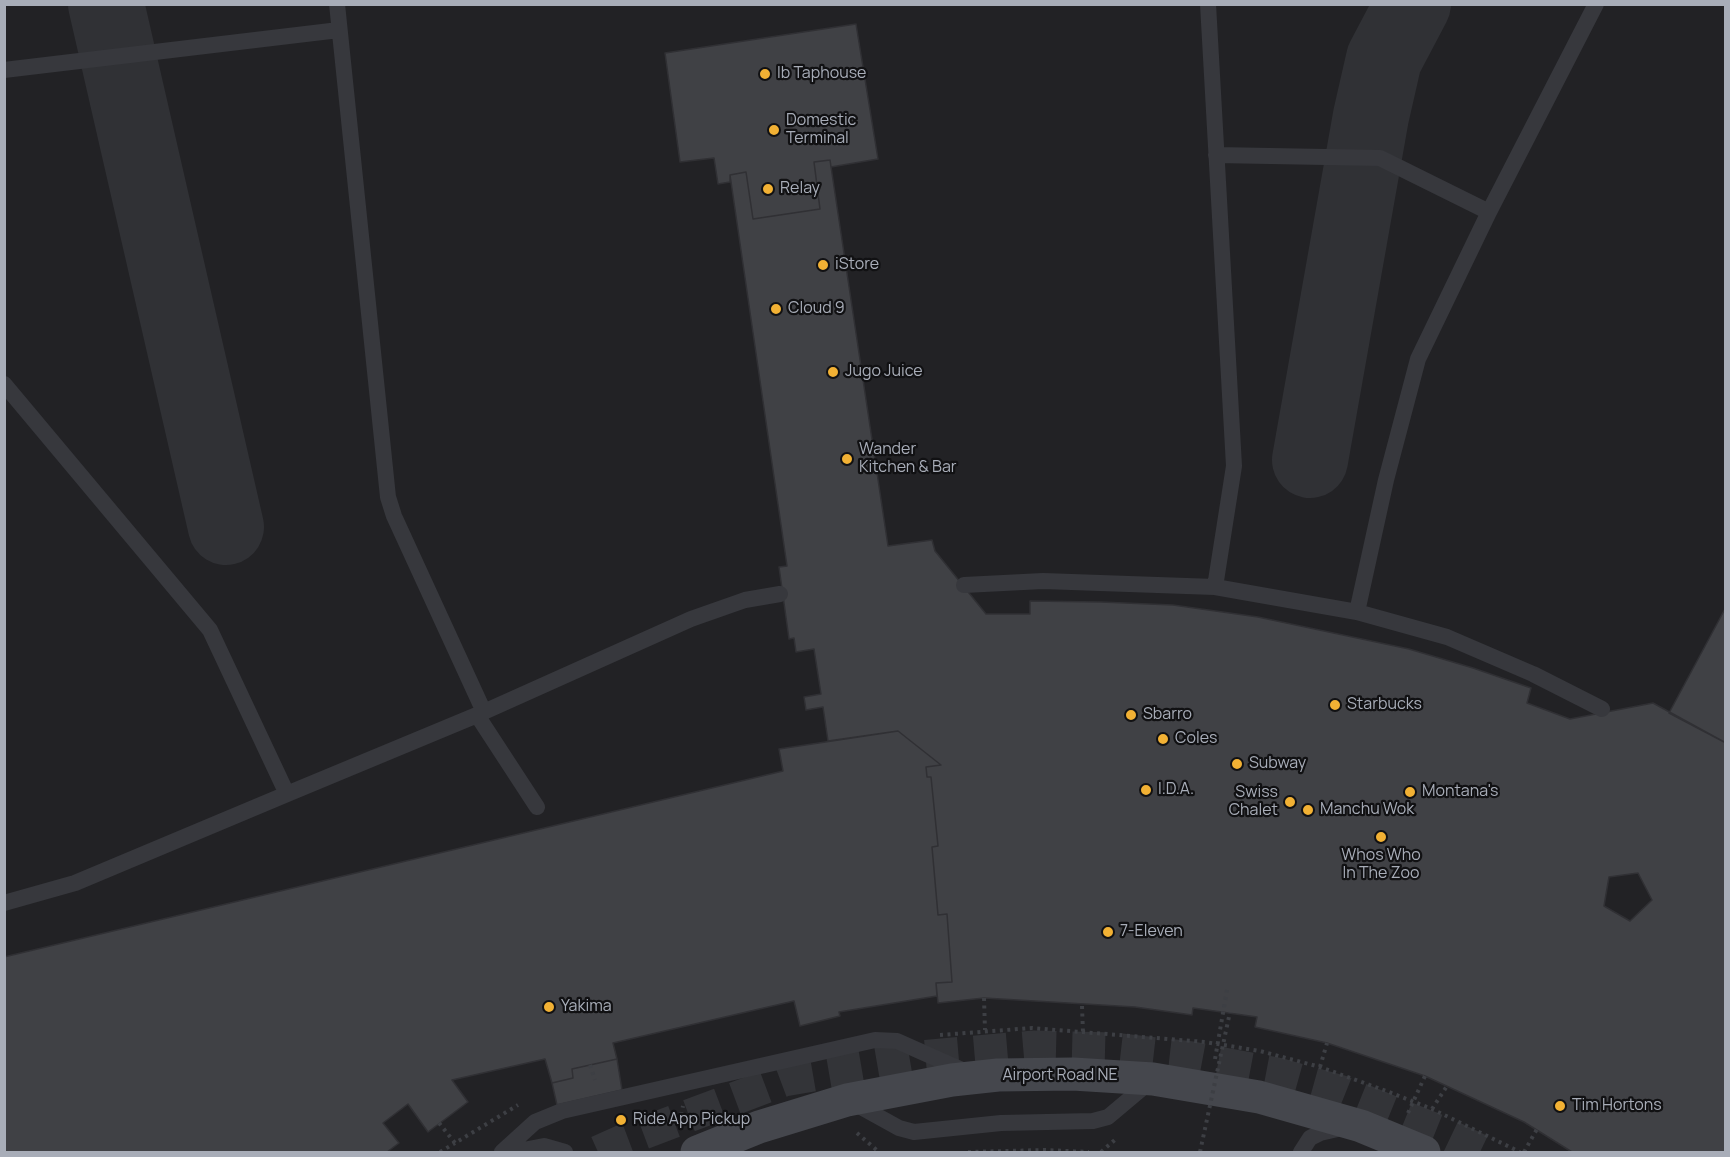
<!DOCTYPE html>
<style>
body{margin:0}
#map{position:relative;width:1730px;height:1157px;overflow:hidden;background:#161618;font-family:Manrope,sans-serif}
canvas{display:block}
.frame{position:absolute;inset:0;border:6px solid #a8adb8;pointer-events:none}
</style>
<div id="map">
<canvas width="1730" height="1157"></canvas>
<div class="frame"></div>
</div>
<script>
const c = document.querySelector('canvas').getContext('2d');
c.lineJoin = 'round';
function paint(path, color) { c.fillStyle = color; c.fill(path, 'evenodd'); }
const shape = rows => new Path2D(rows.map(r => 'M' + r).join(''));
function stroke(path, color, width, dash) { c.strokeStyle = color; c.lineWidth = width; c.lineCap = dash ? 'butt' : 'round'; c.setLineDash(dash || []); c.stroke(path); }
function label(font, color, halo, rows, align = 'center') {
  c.font = font + ' Manrope,sans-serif'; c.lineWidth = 4.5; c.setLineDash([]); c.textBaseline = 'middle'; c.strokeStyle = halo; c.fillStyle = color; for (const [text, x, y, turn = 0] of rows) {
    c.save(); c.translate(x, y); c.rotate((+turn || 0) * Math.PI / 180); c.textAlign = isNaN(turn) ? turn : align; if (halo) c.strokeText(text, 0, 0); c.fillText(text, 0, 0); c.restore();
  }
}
paint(shape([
 [5,5,1725,5,1725,1152,5,1152]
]), '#222225');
stroke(shape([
 [106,4,226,527],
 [1310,460,1371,116,1384,59,1413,4]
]), '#303135', 76);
const building = shape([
 [856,24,878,159,831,167,830,160,814,162,820,209,753,219,746,172,730,175,730,182,718,184,714,158,680,162,665,53,856,24],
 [830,160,888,546,932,540,935,551,986,614,1030,614,1030,601,1101,602,1173,605,1258,617,1409,649,1473,668,1531,688,1527,703,1570,719,1653,703,1726,743,1726,1152,1572,1152,1524,1122,1425,1076,1327,1043,1255,1027,1257,1017,1193,1008,1192,1015,1135,1007,984,998,938,1003,936,983,952,982,947,914,938,915,932,847,938,846,931,777,927,777,926,767,941,765,898,731,828,741,823,707,806,710,804,697,821,694,814,649,796,652,794,638,789,639,779,567,787,566,730,175,746,172,753,219,820,209,814,162,830,160],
 [1726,607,1726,743,1669,713,1726,607],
 [898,731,941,765,926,767,927,777,931,777,938,846,932,847,938,915,947,914,952,982,936,983,937,996,839,1012,840,1016,800,1026,794,1001,755,1010,613,1043,617,1059,572,1069,573,1078,552,1083,545,1059,452,1080,468,1102,428,1132,408,1104,383,1123,399,1143,387,1152,4,1152,4,957,783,771,779,749,898,731],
 [1638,873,1652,900,1630,921,1604,906,1609,877,1638,873],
 [617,1059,622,1090,557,1105,552,1083,573,1078,572,1069,617,1059]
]);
paint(building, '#404145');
stroke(building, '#303034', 1.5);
stroke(shape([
 [598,1152,627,1139,784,1080,918,1057,1034,1047,1113,1049,1192,1058,1277,1074,1342,1092,1441,1132,1483,1152]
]), '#333438', 33, [33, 16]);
stroke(shape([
 [984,998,985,1030],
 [1082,1006,1083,1033],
 [940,1035,1032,1028,1205,1042,1260,1051,1320,1067,1389,1092,1432,1109,1520,1152],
 [1215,1059,1227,990],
 [590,1065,595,1080],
 [1320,1067,1327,1043],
 [1432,1109,1447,1086],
 [1408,1113,1425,1076],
 [681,1115,683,1106],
 [439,1123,455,1143,518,1105],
 [857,1133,879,1152],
 [440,1152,455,1143],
 [968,1152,1045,1150,1089,1152],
 [1101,1152,1117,1138],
 [1524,1152,1537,1129]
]), '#3d3f44', 4, [3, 4.5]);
stroke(shape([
 [337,4,388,497,394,516,484,712],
 [4,70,339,30],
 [1216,155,1380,158,1489,212],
 [4,384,210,630,287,794,477,715,691,619,745,600,780,594],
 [964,585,1043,581,1215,587,1234,466,1208,4],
 [1215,587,1357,612,1447,637,1533,674,1602,709],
 [1357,612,1386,480,1418,359,1489,212,1596,4],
 [477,715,537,807],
 [4,903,75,883,287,794],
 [852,1102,899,1128,914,1132,1001,1123,1093,1121,1108,1117,1152,1080],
 [502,1152,535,1122,562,1111,875,1040,897,1041,969,1073],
 [513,1152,544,1146,565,1152],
 [1301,1152,1310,1138,1320,1133,1342,1128]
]), '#37383d', 16);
stroke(shape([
 [697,1152,759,1127,847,1100,952,1080,998,1075,1073,1074,1153,1079,1259,1097,1361,1126,1424,1152]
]), '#45474d', 33);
stroke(shape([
 [1200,1152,1230,1012]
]), '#3d3f44', 4, [3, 4.5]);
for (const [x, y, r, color] of [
 [765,74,6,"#f2b134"],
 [774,130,6,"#f2b134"],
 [768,189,6,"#f2b134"],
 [823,265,6,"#f2b134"],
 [776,309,6,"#f2b134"],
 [833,372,6,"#f2b134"],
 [847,459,6,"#f2b134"],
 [1335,705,6,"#f2b134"],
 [1131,715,6,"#f2b134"],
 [1163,739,6,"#f2b134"],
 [1237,764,6,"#f2b134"],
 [1146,790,6,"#f2b134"],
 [1410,792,6,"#f2b134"],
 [1290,802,6,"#f2b134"],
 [1308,810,6,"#f2b134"],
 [1381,837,6,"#f2b134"],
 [1108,932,6,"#f2b134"],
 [549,1007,6,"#f2b134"],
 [1560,1106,6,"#f2b134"],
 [621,1120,6,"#f2b134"]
]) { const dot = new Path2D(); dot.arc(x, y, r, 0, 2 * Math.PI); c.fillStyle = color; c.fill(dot); stroke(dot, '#111113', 2); }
label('16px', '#a8adb8', '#111113', [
 ["lb Taphouse",777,74],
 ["Domestic",786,121],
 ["Terminal",786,139],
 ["Relay",780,189],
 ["iStore",835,265],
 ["Cloud 9",788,309],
 ["Jugo Juice",845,372],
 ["Wander",859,450],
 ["Kitchen & Bar",859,468],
 ["Starbucks",1347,705],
 ["Sbarro",1143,715],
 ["Coles",1175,739],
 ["Subway",1249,764],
 ["I.D.A.",1158,790],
 ["Montana's",1422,792],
 ["Swiss",1278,793,"right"],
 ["Chalet",1278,811,"right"],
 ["Manchu Wok",1320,810],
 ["Whos Who",1381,856,"center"],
 ["In The Zoo",1381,874,"center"],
 ["7-Eleven",1120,932],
 ["Yakima",561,1007],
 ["Tim Hortons",1572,1106],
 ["Ride App Pickup",633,1120]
], 'left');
label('16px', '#a8adb8', '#111113', [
 ["Airport Road NE",1060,1076]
]);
</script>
